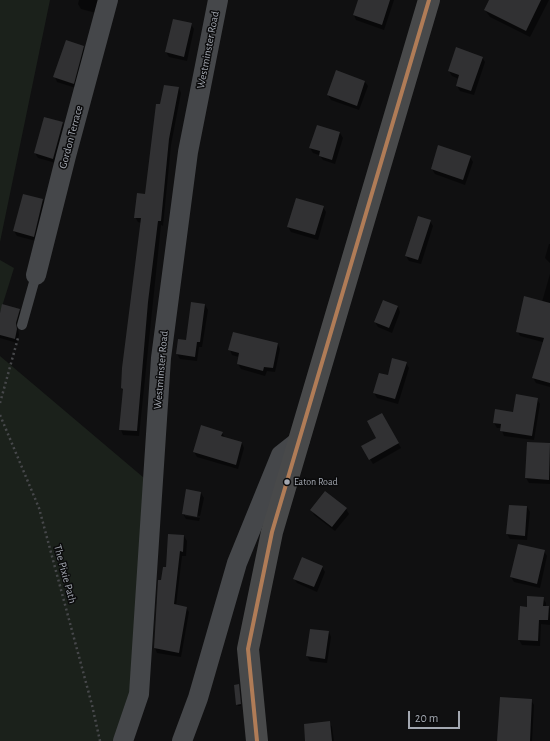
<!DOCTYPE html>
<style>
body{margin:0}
#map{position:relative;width:550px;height:741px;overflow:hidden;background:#101011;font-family:"Alegreya Sans",sans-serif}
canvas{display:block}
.scale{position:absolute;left:408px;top:711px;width:52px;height:18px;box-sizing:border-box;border:2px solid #a3a8b1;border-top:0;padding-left:5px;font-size:12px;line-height:14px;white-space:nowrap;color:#a3a8b1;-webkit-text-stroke:3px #0b0b0c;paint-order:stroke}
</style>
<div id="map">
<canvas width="550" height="741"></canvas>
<div class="scale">20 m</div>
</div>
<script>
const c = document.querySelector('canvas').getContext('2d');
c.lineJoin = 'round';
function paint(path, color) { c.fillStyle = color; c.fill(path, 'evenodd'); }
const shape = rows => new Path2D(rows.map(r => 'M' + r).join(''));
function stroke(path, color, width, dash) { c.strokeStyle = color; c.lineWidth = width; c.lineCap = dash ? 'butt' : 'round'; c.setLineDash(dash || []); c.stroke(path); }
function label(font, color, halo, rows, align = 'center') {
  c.font = font + ' "Alegreya Sans",sans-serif'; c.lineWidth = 3; c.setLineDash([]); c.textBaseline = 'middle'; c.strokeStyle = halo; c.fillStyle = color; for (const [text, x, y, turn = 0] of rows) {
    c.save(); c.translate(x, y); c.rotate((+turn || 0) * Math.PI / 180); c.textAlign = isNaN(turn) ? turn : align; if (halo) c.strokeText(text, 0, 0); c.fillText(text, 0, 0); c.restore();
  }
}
paint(shape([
 [0,0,50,0,0,242],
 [0,260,14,268,0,313],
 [0,356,150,483,127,741,0,741]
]), '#1b211b');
paint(shape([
 [79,0,101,0,96,13,81,9,78,4],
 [359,0,394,0,384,30,356,20,354,15],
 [490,0,549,0,530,37,490,17,485,10],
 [191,24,194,29,187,61,169,57,166,52],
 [83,46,86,51,76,88,57,82,55,77],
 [457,49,482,57,485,62,474,95,460,91,457,86,459,79,452,76,449,71],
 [365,82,368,86,359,110,331,100,328,95],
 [179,88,181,93,171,145,163,226,161,225,139,436,123,435,121,430,124,391,122,388,141,223,138,222,135,217,146,195,161,106],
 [63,123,65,128,56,163,38,158,35,153],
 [317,126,340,133,343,138,335,164,323,160,319,155,313,153,310,148],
 [439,147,470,157,473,162,465,185,435,174,432,169],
 [43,199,46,204,36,241,17,236,14,231],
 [323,207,326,212,318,240,291,232,288,227],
 [430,221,433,226,421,264,409,261,406,256],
 [549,244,550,244,550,263,545,258],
 [550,274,550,344,520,336,518,332,542,302],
 [383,301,398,307,400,312,392,333,378,327,375,322],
 [205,305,208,310,202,347,199,347,197,361,180,359,177,354,187,341],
 [19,310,22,315,18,329,19,335,17,343,0,338,0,317],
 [278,344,280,349,275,372,267,371,265,376,241,369,238,364,239,357,232,355,230,350],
 [550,351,550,387,536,383,533,378],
 [406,363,409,368,398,404,377,398,374,393,388,376],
 [537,399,540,404,534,440,504,436,501,428,497,428,494,423],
 [382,414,401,448,373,464,362,446,377,438],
 [222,433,225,438,242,443,244,448,238,469,197,457,194,452],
 [528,443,550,444,550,484,529,483,526,478],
 [201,493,204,498,200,516,185,513,185,516,200,518,199,521,186,519,183,514],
 [527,507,530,512,527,540,510,539,507,534],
 [346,509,349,514,335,531,314,515,312,510],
 [184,536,187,541,186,556,182,556,176,606,186,608,189,612,181,657,157,653,155,648,162,581,167,568],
 [544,551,547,556,540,588,514,582,511,577],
 [322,567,325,572,317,592,297,583,294,578],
 [543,598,546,603,546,607,549,607,550,609,550,625,541,624,540,646,522,645,519,640],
 [329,632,331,637,327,663,310,661,307,656],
 [238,685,241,706,238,706,237,704],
 [531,700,534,705,532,741,498,741],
 [329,722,332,727,334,741,306,741]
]), '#0007');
paint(shape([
 [358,0,390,0,382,25,353,15],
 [489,0,541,0,526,31,484,10],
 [173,19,192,23,184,57,165,52],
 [66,40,84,46,74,84,53,77],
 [456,47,483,57,471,91,456,86,459,75,448,71],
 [336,70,365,81,357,106,327,95],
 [164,85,179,87,169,139,161,221,158,221,148,302,137,431,119,430,123,389,121,388,122,368,141,218,134,218,137,193,145,194,156,104,160,104],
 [44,117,63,122,53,159,34,153],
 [317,125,340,132,332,160,319,156,320,151,309,148],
 [438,145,471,156,463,180,431,169],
 [23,194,43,199,34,237,13,231],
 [296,198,324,206,315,235,287,227],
 [418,216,431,220,418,260,405,256],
 [524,296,550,303,550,383,532,378,544,338,516,332],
 [383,300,398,306,389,328,374,322],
 [191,302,205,304,200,342,197,342,195,357,176,354,178,339,186,340],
 [2,304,20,309,16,323,17,329,15,339,0,335,0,313],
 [233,332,278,343,273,368,264,367,263,371,237,364,239,353,228,350],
 [392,358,407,362,395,399,373,393,379,373,388,375],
 [516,394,538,398,532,436,500,431,501,424,493,423,495,409,513,412],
 [382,413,399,443,369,460,361,446,376,438,367,421],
 [201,425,223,432,221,436,242,442,236,465,193,452],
 [527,442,550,443,549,480,525,478],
 [186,489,201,492,197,517,182,514],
 [325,491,347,508,332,527,310,510],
 [509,505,527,506,525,536,506,534],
 [168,534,184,535,183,552,180,551,174,604,187,607,179,653,154,648,158,580,161,580,163,567,166,567],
 [518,544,545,550,537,584,510,577],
 [302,557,323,566,314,587,293,579],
 [527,596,544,597,543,606,549,606,548,620,539,620,538,641,518,640,520,606,527,607],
 [310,629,329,631,325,659,306,656],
 [239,684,241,704,236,705,234,685],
 [500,697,532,699,530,741,497,741],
 [330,721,332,741,305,741,304,724]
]), '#313133');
stroke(shape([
 [0,403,18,338],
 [0,415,39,508,92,705,100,741]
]), '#47484b', 2.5, [2, 3]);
stroke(shape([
 [22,325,36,275]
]), '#45474a', 10);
stroke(shape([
 [36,275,66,156,108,0],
 [123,741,139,694,161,358,188,152,218,0],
 [182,741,198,698,237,563,281,455,300,440]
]), '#45474a', 20);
stroke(shape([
 [257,741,248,649,272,532,429,0]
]), '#48494a', 22);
stroke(shape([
 [257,741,248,649,272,532,429,0]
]), '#b07c57', 4);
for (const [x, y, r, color] of [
 [287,482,3.5,"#a3a8b1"]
]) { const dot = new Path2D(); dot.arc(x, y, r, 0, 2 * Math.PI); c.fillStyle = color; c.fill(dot); stroke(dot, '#0b0b0c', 1.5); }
label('10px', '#a3a8b1', '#0b0b0c', [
 ["Eaton Road",294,482]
], 'left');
label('11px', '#a3a8b1', '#0b0b0c', [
 ["Westminster Road",208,50,-79],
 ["Gordon Terrace",71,137,-75],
 ["Westminster Road",161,370,-85],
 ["The Pixie Path",65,574,75]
]);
</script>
